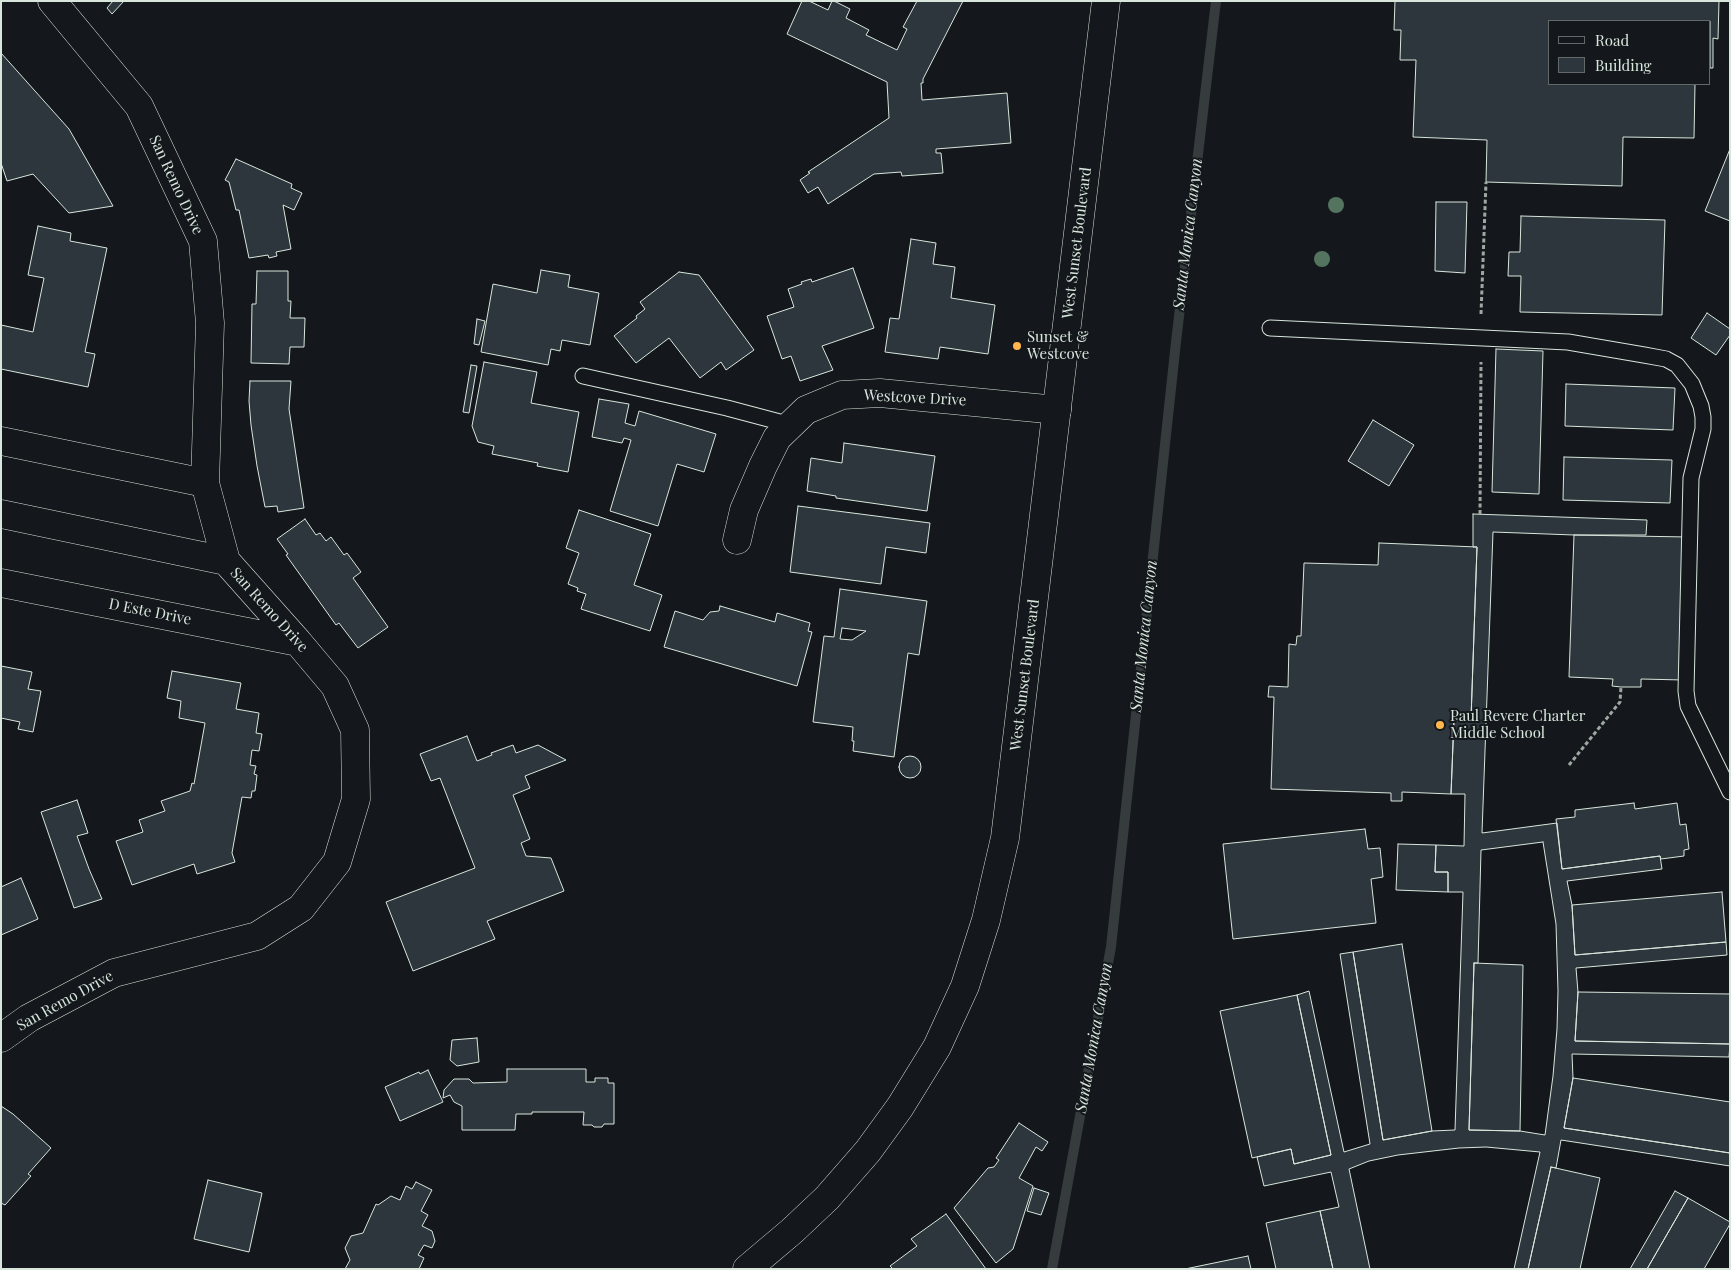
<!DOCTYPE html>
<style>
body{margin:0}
#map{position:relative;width:1731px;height:1270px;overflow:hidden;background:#14181c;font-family:"Playfair Display",serif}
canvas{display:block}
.frame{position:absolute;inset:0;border:2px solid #d8e6dc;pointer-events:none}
.legend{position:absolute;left:1548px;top:20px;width:162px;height:65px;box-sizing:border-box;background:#14181c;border:1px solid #626a69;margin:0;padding:6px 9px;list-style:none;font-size:15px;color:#d8e6dc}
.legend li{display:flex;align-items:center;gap:10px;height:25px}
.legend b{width:25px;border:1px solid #626a69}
</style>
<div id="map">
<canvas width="1731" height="1270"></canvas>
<div class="frame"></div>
<ul class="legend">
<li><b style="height:6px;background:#14181c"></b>Road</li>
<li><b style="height:14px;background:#2c363c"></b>Building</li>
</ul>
</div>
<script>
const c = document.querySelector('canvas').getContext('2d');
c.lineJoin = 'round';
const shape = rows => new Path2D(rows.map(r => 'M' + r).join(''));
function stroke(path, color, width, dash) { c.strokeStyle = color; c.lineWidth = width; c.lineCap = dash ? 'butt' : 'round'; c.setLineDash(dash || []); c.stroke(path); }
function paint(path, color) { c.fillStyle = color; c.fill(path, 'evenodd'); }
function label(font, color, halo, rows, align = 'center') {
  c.font = font + ' "Playfair Display",serif'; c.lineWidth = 4; c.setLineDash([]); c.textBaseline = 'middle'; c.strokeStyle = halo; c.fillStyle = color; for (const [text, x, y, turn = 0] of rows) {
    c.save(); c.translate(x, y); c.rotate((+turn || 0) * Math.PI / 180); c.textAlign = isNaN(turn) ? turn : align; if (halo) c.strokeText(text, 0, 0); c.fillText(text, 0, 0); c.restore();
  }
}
stroke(shape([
 [1052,1269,1111,947,1176,342,1216,1]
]), '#363b3e', 10);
const building = shape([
 [113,1,124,1,112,14,107,8,113,1],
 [802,1,809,1,828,10,832,1,834,1,850,9,846,18,869,30,866,35,897,50,907,29,903,27,917,1,963,1,923,79,923,83,921,83,922,100,1007,93,1011,143,936,149,936,153,941,153,943,173,902,176,901,172,874,174,828,204,818,187,808,193,800,180,810,173,808,172,889,118,887,82,787,34,802,1],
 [1395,1,1719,1,1718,39,1713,38,1713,68,1710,68,1710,21,1550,21,1550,84,1695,84,1694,138,1623,137,1622,186,1486,182,1487,140,1413,137,1416,60,1400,60,1401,30,1394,30,1395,1],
 [1,53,69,129,113,206,69,213,33,174,7,181,1,163,1,53],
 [1730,149,1730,221,1705,211,1730,149],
 [236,159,292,184,291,188,302,193,294,210,283,205,291,249,276,252,277,256,269,258,268,255,249,258,239,210,236,210,229,182,225,180,236,159],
 [1436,202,1467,202,1465,273,1435,271,1436,202],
 [1521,216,1665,220,1662,315,1520,312,1521,276,1508,276,1509,252,1520,252,1521,216],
 [38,226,71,233,70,241,107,248,85,352,95,354,88,387,1,369,1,325,33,332,44,278,28,275,38,226],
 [911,239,936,243,933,264,955,267,951,298,995,305,988,354,940,347,938,359,885,352,890,318,899,319,911,239],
 [853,268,874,328,822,346,833,370,800,381,791,356,782,359,767,316,794,307,788,289,802,284,801,282,811,279,812,282,853,268],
 [541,270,570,275,568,287,599,293,590,345,562,340,560,351,551,349,548,365,481,352,493,284,537,293,541,270],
 [257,271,288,271,288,301,291,301,290,318,305,318,304,347,290,347,289,364,251,363,252,304,256,304,257,271],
 [679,272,699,275,754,350,726,370,721,362,700,378,669,338,636,363,614,336,637,318,636,316,645,309,640,302,679,272],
 [1707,313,1730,329,1730,335,1716,355,1691,338,1707,313],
 [477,319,485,321,479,345,474,344,477,319],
 [1496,349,1543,351,1539,494,1492,492,1496,349],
 [484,362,537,372,531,403,579,412,568,472,537,466,538,463,492,454,494,446,478,442,472,426,484,362],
 [471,365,477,366,469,413,463,412,471,365],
 [250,381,291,381,289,409,304,508,278,512,277,506,265,507,257,466,251,425,249,401,250,381],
 [1566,384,1675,388,1673,430,1565,426,1566,384],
 [599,399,629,404,625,423,635,426,639,411,716,434,704,472,677,464,658,526,610,511,631,440,624,438,622,443,592,437,599,399],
 [1373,420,1414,445,1389,486,1348,461,1373,420],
 [844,443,935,456,927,511,836,498,836,496,807,491,811,458,842,463,844,443],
 [1564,457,1672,460,1670,503,1563,500,1564,457],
 [798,506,930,523,926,553,886,547,881,584,790,572,798,506],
 [579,510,651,534,634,585,662,595,650,631,581,609,586,594,577,591,578,588,568,584,579,553,566,548,579,510],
 [1473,514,1647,520,1646,535,1574,535,1493,532,1482,833,1557,823,1562,869,1660,856,1662,869,1567,881,1572,905,1575,955,1726,942,1727,955,1576,968,1578,992,1575,1041,1730,1044,1729,1057,1572,1054,1573,1078,1564,1128,1730,1153,1730,1166,1561,1140,1556,1168,1551,1167,1528,1269,1514,1269,1540,1152,1486,1147,1459,1148,1398,1155,1369,1161,1349,1169,1370,1269,1333,1269,1320,1211,1339,1207,1331,1172,1264,1186,1257,1157,1291,1149,1294,1164,1331,1155,1297,995,1309,991,1344,1152,1370,1144,1340,954,1353,952,1383,1140,1432,1131,1455,1130,1463,892,1448,892,1448,872,1435,872,1436,845,1464,846,1465,794,1451,794,1454,719,1471,719,1477,547,1473,547,1473,514],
 [1543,842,1556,924,1558,991,1557,1029,1553,1076,1545,1135,1520,1131,1469,1130,1474,963,1478,963,1481,850,1543,842],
 [305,519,316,535,320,533,326,541,331,537,344,555,347,553,361,572,353,578,388,627,358,648,339,623,336,625,286,555,288,554,277,539,305,519],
 [1574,535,1688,537,1683,680,1641,679,1641,687,1621,687,1612,686,1613,679,1569,677,1574,535],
 [1379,543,1477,547,1471,719,1454,719,1451,794,1402,792,1402,801,1391,801,1391,793,1271,789,1274,697,1268,697,1269,686,1288,687,1289,644,1296,645,1297,636,1301,636,1304,563,1378,565,1379,543],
 [840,589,927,601,919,655,908,653,894,757,853,751,854,741,852,741,853,727,813,722,824,636,834,637,840,589],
 [842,628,866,631,852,640,840,639,842,628],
 [720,606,775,622,777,613,810,623,808,631,812,632,797,686,664,647,675,611,703,620,710,612,719,611,720,606],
 [1,666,32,672,28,689,41,691,33,732,18,729,20,722,1,718,1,666],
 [172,671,241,683,236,709,259,713,256,733,262,734,259,751,252,750,250,765,256,766,254,774,257,775,255,791,252,791,251,798,242,797,232,853,235,862,197,874,194,864,132,885,116,841,143,832,139,820,165,811,161,801,190,791,192,783,194,784,205,723,179,718,181,701,167,698,172,671],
 [467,736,477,761,492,755,491,753,513,745,516,753,538,745,566,760,525,776,530,788,513,795,530,839,521,843,526,856,551,858,564,891,487,921,495,939,413,971,386,902,475,868,440,778,431,781,420,754,467,736],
 '899 767a11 11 0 1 1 22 0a11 11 0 1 1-22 0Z',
 [77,800,88,833,77,836,89,869,102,899,74,908,41,812,77,800],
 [1634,803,1635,809,1677,803,1680,825,1686,824,1689,849,1684,850,1684,856,1661,859,1660,856,1562,869,1556,819,1575,817,1575,810,1634,803],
 [1365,829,1368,849,1380,848,1383,877,1371,879,1376,923,1233,939,1223,844,1365,829],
 [1398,844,1436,845,1435,872,1448,872,1448,892,1396,890,1398,844],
 [21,878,38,919,1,935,1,887,21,878],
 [1722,892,1726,942,1575,955,1572,905,1722,892],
 [1402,944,1432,1131,1383,1140,1353,952,1402,944],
 [1474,963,1523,965,1520,1131,1469,1130,1474,963],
 [1578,992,1730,994,1730,1044,1575,1041,1578,992],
 [1297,995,1331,1155,1294,1164,1291,1149,1252,1158,1220,1011,1297,995],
 [477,1038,479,1062,457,1066,450,1060,452,1040,477,1038],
 [507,1069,586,1069,586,1082,595,1082,595,1078,608,1078,608,1083,614,1083,614,1124,604,1124,602,1127,594,1127,592,1125,583,1125,584,1112,532,1112,532,1114,516,1114,515,1130,462,1130,462,1106,454,1102,450,1095,443,1098,444,1090,454,1079,469,1079,473,1083,507,1082,507,1069],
 [428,1070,443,1102,400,1121,385,1087,419,1072,420,1074,428,1070],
 [1573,1078,1730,1102,1730,1153,1564,1128,1573,1078],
 [1,1106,13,1114,51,1148,28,1174,31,1176,5,1205,1,1203,1,1106],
 [1019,1123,1048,1142,1042,1151,1036,1147,1019,1178,1033,1186,1013,1249,996,1263,954,1208,988,1168,994,1167,999,1160,996,1158,1019,1123],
 [1551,1167,1600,1178,1580,1269,1528,1269,1551,1167],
 [208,1180,262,1193,249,1252,194,1239,208,1180],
 [416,1182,432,1190,421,1211,428,1215,422,1226,432,1231,435,1241,432,1248,424,1245,418,1255,424,1258,419,1269,345,1269,350,1260,345,1248,351,1236,363,1233,376,1204,378,1205,391,1196,400,1200,406,1186,412,1189,416,1182],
 [1034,1188,1049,1193,1041,1215,1027,1211,1034,1188],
 [1675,1191,1688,1198,1647,1269,1630,1269,1675,1191],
 [1688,1198,1730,1222,1730,1224,1704,1269,1647,1269,1688,1198],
 [1320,1211,1333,1269,1276,1269,1266,1223,1320,1211],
 [946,1214,986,1269,893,1269,890,1266,917,1246,911,1239,946,1214],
 [1248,1256,1251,1269,1185,1269,1248,1256]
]);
paint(building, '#2c363c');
stroke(building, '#d8e6dc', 1);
const lane = shape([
 [1270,328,1568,342,1644,355,1666,359,1677,365,1692,384,1701,406,1703,417,1703,429,1691,478,1686,691,1688,706,1730,792],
 [583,376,727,408,791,425]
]);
const street = shape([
 [1,441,205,483],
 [1,514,226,561],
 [737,540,744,510,763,466,777,438,806,410,842,395,880,393,1057,410],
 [1,583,298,642],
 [1,1038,29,1018,114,973,257,936,301,908,337,862,356,799,355,730,335,686,298,642,226,561,205,483,210,323,203,241,139,106,52,1]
]);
const secondary = shape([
 [747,1269,792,1231,827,1198,868,1151,900,1107,937,1047,965,986,986,920,1005,838,1106,1]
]);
stroke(lane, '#d8e6dc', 17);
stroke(street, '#d8e6dc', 29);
stroke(secondary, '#d8e6dc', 29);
stroke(shape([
 [1481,314,1486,182],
 [1480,514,1481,362],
 [1569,765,1620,702,1621,687]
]), '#9da8a2', 3, [4, 2.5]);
stroke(lane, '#14181c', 15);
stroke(street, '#14181c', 28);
stroke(secondary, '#14181c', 28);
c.fillStyle = '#55745f';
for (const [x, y] of [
 [1336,205],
 [1322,259]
]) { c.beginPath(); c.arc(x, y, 8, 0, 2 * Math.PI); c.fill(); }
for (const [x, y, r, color] of [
 [1017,346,5,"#ffb74d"],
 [1440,725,5,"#ffb74d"]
]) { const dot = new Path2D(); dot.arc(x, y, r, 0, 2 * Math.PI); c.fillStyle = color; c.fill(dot); stroke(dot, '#14181c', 2); }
label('15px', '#d8e6dc', '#14181c', [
 ["San Remo Drive",176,185,65],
 ["West Sunset Boulevard",1077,243,-83],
 ["Westcove Drive",915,398,3],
 ["San Remo Drive",269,610,48],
 ["D Este Drive",150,612,11],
 ["West Sunset Boulevard",1025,675,-83],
 ["San Remo Drive",65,1001,-29]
]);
label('15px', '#d8e6dc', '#14181c', [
 ["Sunset &",1027,337],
 ["Westcove",1027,354],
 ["Paul Revere Charter",1450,716],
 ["Middle School",1450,733]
], 'left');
label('italic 16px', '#d8e6dc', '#14181c', [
 ["Santa Monica Canyon",1188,234,-83],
 ["Santa Monica Canyon",1144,636,-84],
 ["Santa Monica Canyon",1094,1038,-80]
]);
</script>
